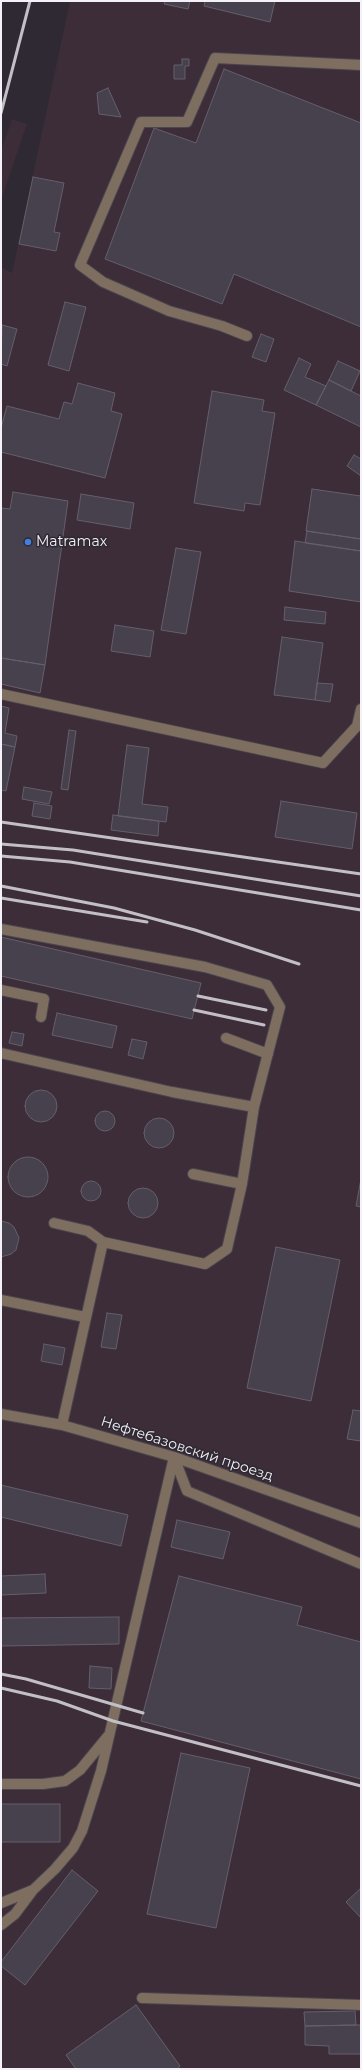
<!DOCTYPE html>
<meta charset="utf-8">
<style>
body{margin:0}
#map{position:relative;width:362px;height:2070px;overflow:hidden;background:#2e2932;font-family:Montserrat,sans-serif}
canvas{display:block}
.frame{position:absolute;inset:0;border:2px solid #f5f1f8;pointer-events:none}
</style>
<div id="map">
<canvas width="362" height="2070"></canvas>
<div class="frame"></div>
</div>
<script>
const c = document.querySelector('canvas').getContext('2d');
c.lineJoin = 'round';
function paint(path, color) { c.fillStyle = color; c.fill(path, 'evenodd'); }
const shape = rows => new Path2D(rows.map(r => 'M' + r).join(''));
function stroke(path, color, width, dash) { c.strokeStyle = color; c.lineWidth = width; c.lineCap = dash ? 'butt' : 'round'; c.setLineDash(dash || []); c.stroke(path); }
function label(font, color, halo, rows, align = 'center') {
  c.font = font + ' Montserrat,sans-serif'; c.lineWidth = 3; c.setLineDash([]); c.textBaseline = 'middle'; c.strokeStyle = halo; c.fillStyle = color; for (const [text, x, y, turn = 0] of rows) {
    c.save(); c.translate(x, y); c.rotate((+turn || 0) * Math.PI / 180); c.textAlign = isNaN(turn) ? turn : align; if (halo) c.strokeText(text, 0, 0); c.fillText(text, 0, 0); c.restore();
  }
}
paint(shape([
 [70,1,361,1,361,2069,1,2069,1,267,12,273],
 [12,119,27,124,1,200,1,150]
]), '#3c2d39');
const building = shape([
 [165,1,190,1,188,9,164,4,165,1],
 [205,1,275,1,270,22,204,6,205,1],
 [182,59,189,59,189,66,185,66,185,79,174,79,174,65,182,65,182,59],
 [224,69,361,123,361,327,234,274,222,304,105,259,154,128,196,143,224,69],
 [108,88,121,117,99,114,97,93,108,88],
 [33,177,64,183,54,232,60,233,56,251,19,244,33,177],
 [65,302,86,307,69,371,48,365,65,302],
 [2,325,17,329,7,366,1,364,2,325],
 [261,334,274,339,266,362,252,357,261,334],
 [299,358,311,364,305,377,326,386,316,405,284,390,299,358],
 [338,361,360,371,351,391,329,380,338,361],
 [329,380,361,396,361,427,316,405,329,380],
 [78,383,115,393,111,411,122,414,105,478,1,452,1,428,7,406,59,419,64,402,72,404,78,383],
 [212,391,264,400,262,411,275,413,260,505,245,503,244,511,194,503,212,391],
 [354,455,361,459,361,476,347,466,354,455],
 [312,489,361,496,361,539,306,531,312,489],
 [13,492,68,501,45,665,1,658,1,508,10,509,13,492],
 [81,494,134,503,130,529,77,520,81,494],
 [307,531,361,539,361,551,305,543,307,531],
 [295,541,361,551,361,602,289,591,295,541],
 [176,548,201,552,186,634,161,630,176,548],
 [285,607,326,612,325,624,284,620,285,607],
 [115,625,154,631,150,657,111,651,115,625],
 [282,637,323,643,315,700,274,695,282,637],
 [1,658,45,665,40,693,1,684,1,658],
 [317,683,333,684,330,702,315,700,317,683],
 [1,706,9,708,5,733,17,736,15,747,1,744,1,706],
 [69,730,76,731,68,790,61,789,69,730],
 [1,744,15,747,6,791,1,790,1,744],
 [127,745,149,748,142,804,168,807,166,822,118,816,127,745],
 [24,787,52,792,49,804,22,799,24,787],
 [281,801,357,813,352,849,275,837,281,801],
 [34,803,52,806,50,819,32,816,34,803],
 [113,815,159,821,158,836,111,830,113,815],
 [1,937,201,983,192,1019,1,976,1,937],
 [57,1013,117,1026,112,1048,52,1035,57,1013],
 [12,1032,24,1034,22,1046,9,1043,12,1032],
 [132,1039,147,1042,143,1059,128,1055,132,1039],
 '25 1106a16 16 0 1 1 32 0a16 16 0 1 1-32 0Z',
 '95 1121a10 10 0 1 1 20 0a10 10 0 1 1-20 0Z',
 '144 1133a15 15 0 1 1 30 0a15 15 0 1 1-30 0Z',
 '8 1177a20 20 0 1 1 40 0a20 20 0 1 1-40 0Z',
 [361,1179,361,1207,356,1206,361,1179],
 '81 1191a10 10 0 1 1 20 0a10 10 0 1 1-20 0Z',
 '128 1203a15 15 0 1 1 30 0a15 15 0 1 1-30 0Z',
 [1,1221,9,1223,14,1227,19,1238,16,1250,11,1254,1,1257,1,1221],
 [276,1247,340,1260,311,1401,247,1388,276,1247],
 [107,1313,122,1315,116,1349,101,1347,107,1313],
 [44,1344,65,1348,62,1365,41,1361,44,1344],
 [353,1410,361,1411,361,1441,347,1439,353,1410],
 [1,1485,128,1515,121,1546,1,1517,1,1485],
 [177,1520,230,1532,223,1559,171,1547,177,1520],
 [45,1574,46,1593,1,1595,1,1576,45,1574],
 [179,1576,302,1607,297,1625,361,1642,361,1779,141,1721,179,1576],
 [119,1617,119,1644,1,1646,1,1618,119,1617],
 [90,1666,112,1668,111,1689,89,1688,90,1666],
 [181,1753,250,1768,216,1928,147,1914,181,1753],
 [1,1804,60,1804,60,1842,1,1842,1,1804],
 [72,1870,98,1891,25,1985,1,1966,1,1962,72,1870],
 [361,1888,361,1918,346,1902,361,1888],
 [136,2005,180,2066,177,2069,76,2069,66,2055,136,2005],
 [355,2011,356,2025,305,2026,304,2012,355,2011],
 [356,2025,361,2025,361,2054,329,2054,329,2046,305,2045,305,2026,356,2025]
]);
paint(building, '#46414c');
stroke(building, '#645f6b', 1);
const minor = shape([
 [247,336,222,326,169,311,103,282,80,265,141,122,187,122,215,58,361,65],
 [1,694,323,763,357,726,361,709],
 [1,929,205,967,267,985,280,1007,254,1107,242,1184,227,1249,205,1264,103,1242,62,1425],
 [1,990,44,999,41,1017],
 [226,1038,268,1054],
 [1,1053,172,1092,254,1107],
 [193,1174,242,1184],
 [54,1223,88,1231,103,1242],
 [1,1300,85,1317],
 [1,1414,62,1425,174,1457,361,1523],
 [174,1457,187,1491,361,1564],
 [1,1784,43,1784,65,1781,80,1770,108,1736],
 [1,1903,33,1890,55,1869,73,1848,82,1831,101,1771,174,1457],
 [1,1925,15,1914,33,1890],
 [142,1998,361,2005]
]);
stroke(minor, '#4a454e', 12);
stroke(minor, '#7d6e60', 10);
stroke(shape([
 [1,113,30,1],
 [1,822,361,874],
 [1,844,73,850,361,896],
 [1,856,70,862,361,910],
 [1,886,114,908,195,930,299,964],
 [1,898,147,922],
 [198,996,266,1010],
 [194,1010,264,1025],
 [1,1674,26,1679,143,1713],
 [1,1688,57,1701,113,1721,361,1786]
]), '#c3bfc6', 3);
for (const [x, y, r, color] of [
 [28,542,4,"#3f7fe0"]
]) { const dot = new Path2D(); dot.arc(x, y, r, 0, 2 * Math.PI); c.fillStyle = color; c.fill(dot); stroke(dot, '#2e2932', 1.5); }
label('14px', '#f5f1f8', '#2e2932', [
 ["Matramax",36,542]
], 'left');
label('14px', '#f5f1f8', '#2e2932', [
 ["Нефтебазовский проезд",187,1449,18]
]);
</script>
